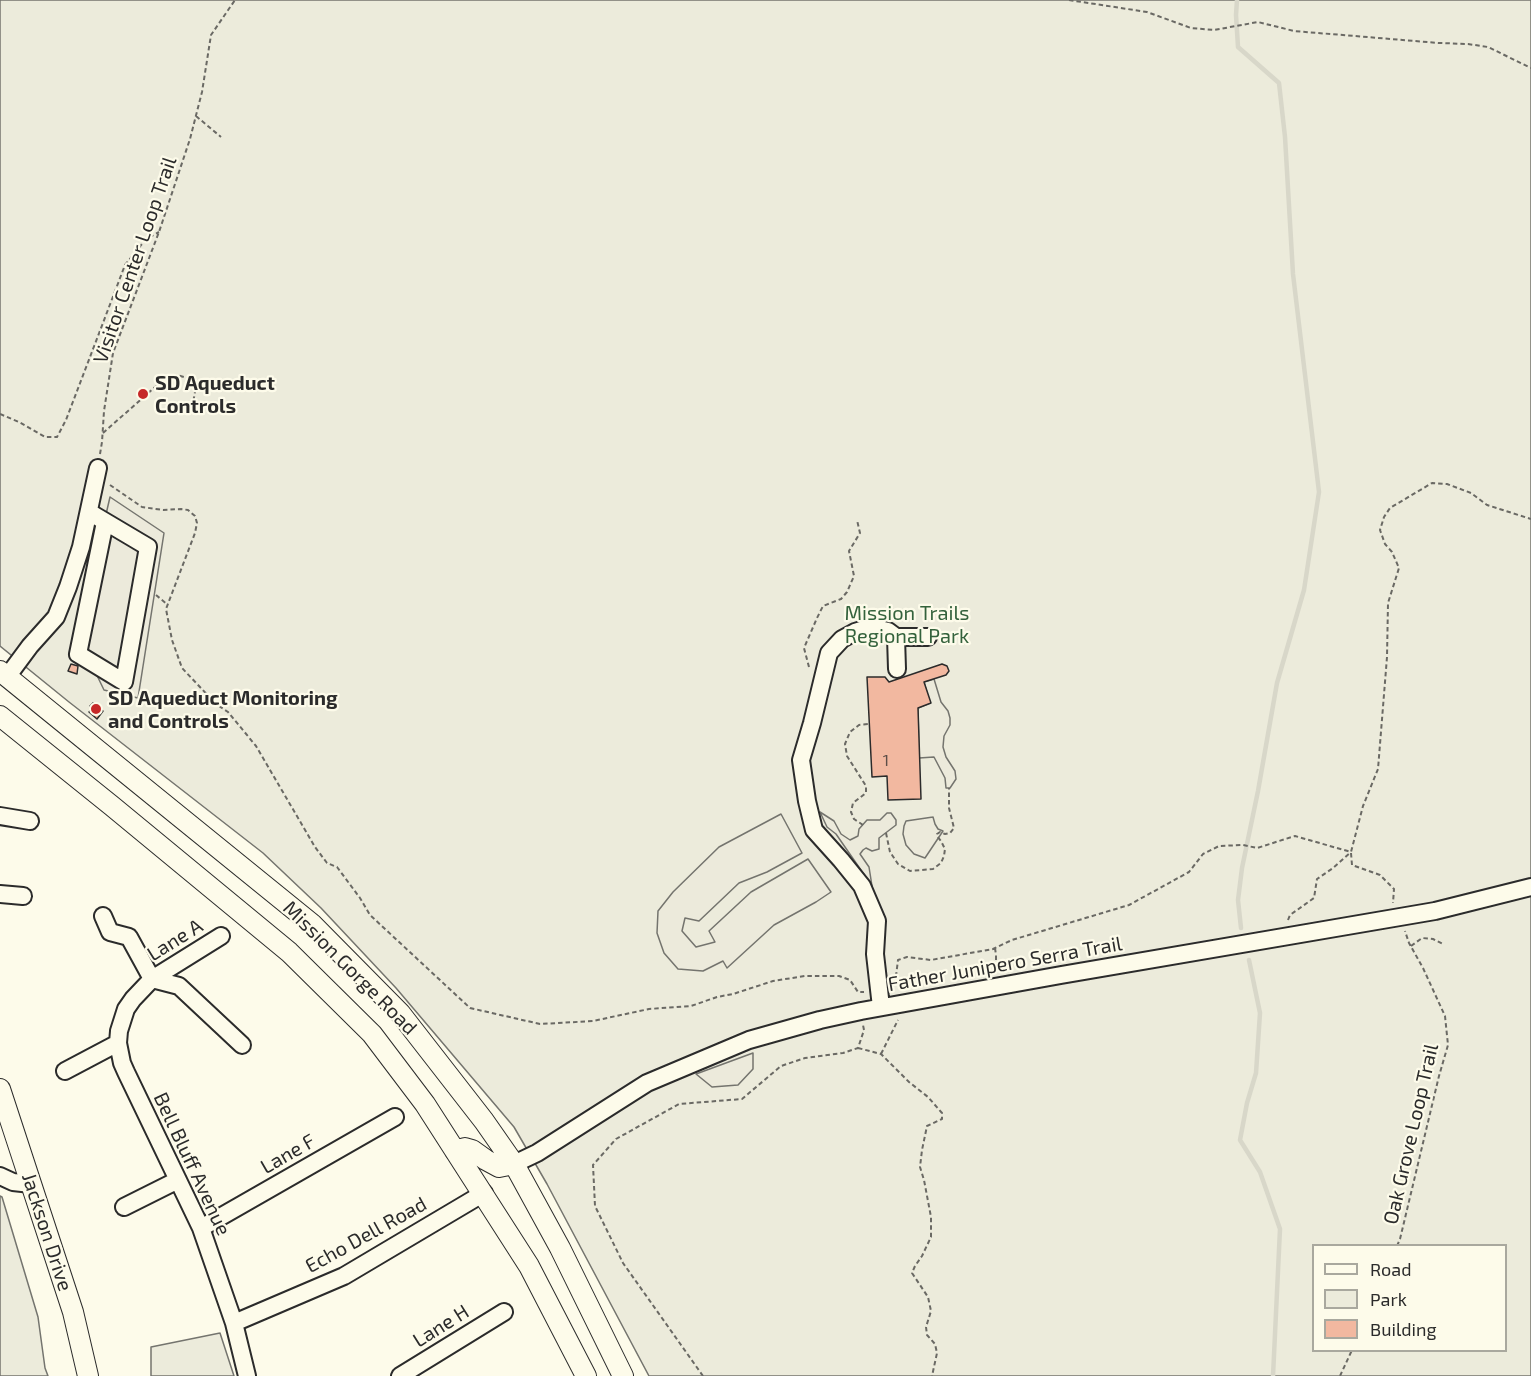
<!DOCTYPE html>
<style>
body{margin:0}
#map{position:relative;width:1531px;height:1376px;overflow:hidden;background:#fdfbea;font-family:"Exo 2",sans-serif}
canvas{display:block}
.legend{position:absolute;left:1312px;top:1244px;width:195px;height:108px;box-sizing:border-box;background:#fdfbea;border:2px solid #a9a89e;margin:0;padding:8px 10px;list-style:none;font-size:18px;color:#2b2b2b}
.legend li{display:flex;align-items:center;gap:12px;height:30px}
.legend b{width:30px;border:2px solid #a9a89e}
</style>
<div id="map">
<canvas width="1531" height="1376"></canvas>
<ul class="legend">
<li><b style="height:8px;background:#fdfbea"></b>Road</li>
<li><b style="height:16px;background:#ecebdb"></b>Park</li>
<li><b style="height:16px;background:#f2b8a0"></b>Building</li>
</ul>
</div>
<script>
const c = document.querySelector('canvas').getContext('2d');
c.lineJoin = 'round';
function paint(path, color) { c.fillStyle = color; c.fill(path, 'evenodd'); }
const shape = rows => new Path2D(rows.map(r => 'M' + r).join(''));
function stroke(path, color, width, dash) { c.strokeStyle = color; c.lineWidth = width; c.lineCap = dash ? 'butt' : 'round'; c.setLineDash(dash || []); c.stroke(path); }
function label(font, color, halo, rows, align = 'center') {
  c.font = font + ' "Exo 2",sans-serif'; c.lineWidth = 4.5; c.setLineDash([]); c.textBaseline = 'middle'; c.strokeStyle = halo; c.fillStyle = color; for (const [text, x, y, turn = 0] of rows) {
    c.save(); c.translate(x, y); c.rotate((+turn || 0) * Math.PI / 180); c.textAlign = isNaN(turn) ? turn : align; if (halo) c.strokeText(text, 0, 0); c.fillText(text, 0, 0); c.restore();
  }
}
const green = shape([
 [0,0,1531,0,1531,1376,649,1376,547,1184,514,1127,396,988,321,908,263,853,69,702,0,646,0,0],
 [1314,1246,1506,1246,1506,1350,1314,1350,1314,1246],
 [0,1196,2,1197,38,1317,45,1368,48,1376,0,1376,0,1196],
 [220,1333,234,1376,151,1376,151,1347,220,1333]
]);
paint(green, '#ecebdb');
stroke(green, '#74746e', 1.5);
const parking = shape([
 [110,497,164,533,138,698,104,690,78,636,110,497],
 [934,679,941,702,948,711,950,718,950,725,944,736,943,747,946,757,955,771,956,779,950,788,946,788,945,778,934,757,919,758,918,708,930,703,924,682,934,679],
 [820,812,834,821,841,834,850,840,858,836,859,829,867,820,880,820,887,813,891,813,896,820,896,825,879,838,879,849,872,851,866,848,863,850,860,854,869,867,872,886,836,834,827,827,820,812],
 [781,814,802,853,767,872,739,883,699,921,685,918,682,931,696,947,715,942,709,931,751,892,808,859,831,892,816,902,774,925,727,968,723,961,703,971,678,969,664,953,657,933,658,911,673,892,719,847,781,814],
 [933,817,935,824,938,829,943,831,925,858,914,854,906,845,903,834,904,826,906,821,933,817],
 [753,1053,753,1069,738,1085,712,1087,696,1074,753,1053]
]);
paint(parking, '#eceadb');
stroke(parking, '#74746e', 1.5);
stroke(shape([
 [1237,0,1236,15,1238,47,1279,83,1285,137,1293,274,1319,492,1304,590,1277,683,1258,791,1242,868,1238,900,1241,928],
 [1249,960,1260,1013,1256,1073,1247,1103,1240,1140,1260,1172,1280,1229,1273,1376]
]), '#d8d7c9', 4.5);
const building = shape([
 [71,664,78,666,77,674,68,671,71,664],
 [942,664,947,666,949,671,946,675,924,682,931,703,918,708,921,799,888,800,887,776,872,777,867,677,885,677,889,682,942,664],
 [93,703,103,711,97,719,89,712,93,708,90,706,93,703]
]);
paint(building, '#f2b8a0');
stroke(building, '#2b2b2b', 1.5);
const minor = shape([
 [89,512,148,547,124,682,78,654,105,522],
 [896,637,897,669],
 [7,677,30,646,56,617,68,587,81,547,98,468],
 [0,816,30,821],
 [0,894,23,896],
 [103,916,110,932,129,937,152,979],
 [221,936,152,979,133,999,126,1009,119,1031,118,1043,122,1063,126,1072,201,1228,234,1323,247,1376],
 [152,979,179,986,242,1045],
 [881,1007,875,954,877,921,862,886,841,860,814,830,807,801,801,760,812,723,829,653,842,639,855,632,871,627,888,631,896,637,928,637],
 [65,1071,118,1043],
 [514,1164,537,1153,647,1083,749,1040,820,1020,861,1011,1061,975,1435,911,1531,887],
 [0,1176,13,1182,31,1184],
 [124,1207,178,1180],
 [201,1228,395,1117],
 [234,1323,344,1276,484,1193],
 [400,1376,504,1312]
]);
const major = shape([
 [0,671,312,924,400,1013,484,1121,514,1164,560,1248,623,1376],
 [0,716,112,806,289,952,372,1034,425,1104,529,1266,586,1376],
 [0,1089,73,1312,88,1376],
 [455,1151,465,1148,472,1150,486,1160,499,1167,514,1164]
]);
stroke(minor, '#2b2b2b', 20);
stroke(major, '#2b2b2b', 22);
stroke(shape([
 [1069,0,1147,12,1191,28,1214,30,1258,22,1294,31,1439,43,1468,44,1488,47,1531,68],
 [196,116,221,137],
 [0,414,19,422,45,437,57,437,66,420,125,265,146,239,159,232],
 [103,433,163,380,177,375,191,379,195,392,193,403],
 [100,454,102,442,104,411,113,353,159,232,190,139,202,92,211,35,235,0],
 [110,485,142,507,163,510,181,509,188,510,195,516,197,523,195,533,166,609,172,640,182,668,216,704,228,712,256,746,315,847,327,863,337,867,360,898,370,915,470,1008,540,1024,593,1021,649,1009,691,1006,717,997,733,994,773,981,805,976,839,976,850,980,858,992,864,992],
 [156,595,168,605],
 [809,667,804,648,817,618,823,606,841,599,847,592,854,576,849,551,860,533,857,520],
 [863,825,854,819,851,812,853,803,866,793,866,786,847,756,845,744,850,732,859,725,869,724],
 [886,833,890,852,898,864,910,871,933,869,941,863,944,856,945,849,941,841,937,836,937,834,940,832,945,834,950,833,954,828,949,808,949,788],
 [1351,853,1352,865,1380,875,1394,889,1393,903],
 [1288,920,1290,915,1314,898,1317,879,1333,868,1351,852],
 [1411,946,1422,938,1433,939,1443,944],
 [995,948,996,955,996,971],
 [895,984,898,960,907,957,931,960,993,949,1012,940,1129,905,1189,872,1203,854,1219,846,1243,845,1257,848,1295,836,1351,852,1363,806,1378,769,1387,657,1388,603,1399,568,1392,552,1385,544,1380,530,1384,517,1390,508,1432,483,1447,484,1471,493,1487,505,1531,519],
 [858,1048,881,1054,909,1082,928,1097,942,1113,942,1119,927,1126,922,1150,920,1167,924,1180,931,1217,931,1237,922,1256,915,1266,912,1273,928,1297,931,1311,926,1327,927,1335,935,1344,937,1353,932,1376],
 [881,1054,898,1020],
 [1397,1246,1400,1239,1439,1076,1448,1045,1445,1016,1423,968,1409,943,1405,931],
 [703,1376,623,1263,595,1206,593,1165,616,1139,679,1104,742,1099,781,1066,805,1058,843,1053,858,1048,864,1030,863,1025],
 [1340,1376,1352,1350]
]), '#6a6964', 2, [4.5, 3]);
stroke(minor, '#fdfbea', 16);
stroke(major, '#fdfbea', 20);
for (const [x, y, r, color] of [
 [143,394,6,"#c62828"],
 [96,709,6,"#c62828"]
]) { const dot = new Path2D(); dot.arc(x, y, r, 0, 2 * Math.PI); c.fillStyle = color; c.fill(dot); stroke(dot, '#fdfbea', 2); }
label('16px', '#5d4e48', null, [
 ["1",886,761]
]);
label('20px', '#2b2b2b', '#fdfbea', [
 ["Visitor Center Loop Trail",135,260,-71],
 ["Lane A",175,940,-32],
 ["Father Junipero Serra Trail",1005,964,-10],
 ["Mission Gorge Road",350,968,45],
 ["Oak Grove Loop Trail",1411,1134,-77],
 ["Lane F",288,1154,-30],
 ["Bell Bluff Avenue",192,1164,65],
 ["Jackson Drive",47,1232,72],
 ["Echo Dell Road",366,1235,-29],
 ["Lane H",441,1326,-32]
]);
label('bold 20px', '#2b2b2b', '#fdfbea', [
 ["SD Aqueduct",155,383],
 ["Controls",155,406],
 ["SD Aqueduct Monitoring",108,698],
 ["and Controls",108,721]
], 'left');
label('20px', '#34623c', '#fdfbea', [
 ["Mission Trails",907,613],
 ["Regional Park",907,636]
]);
</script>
